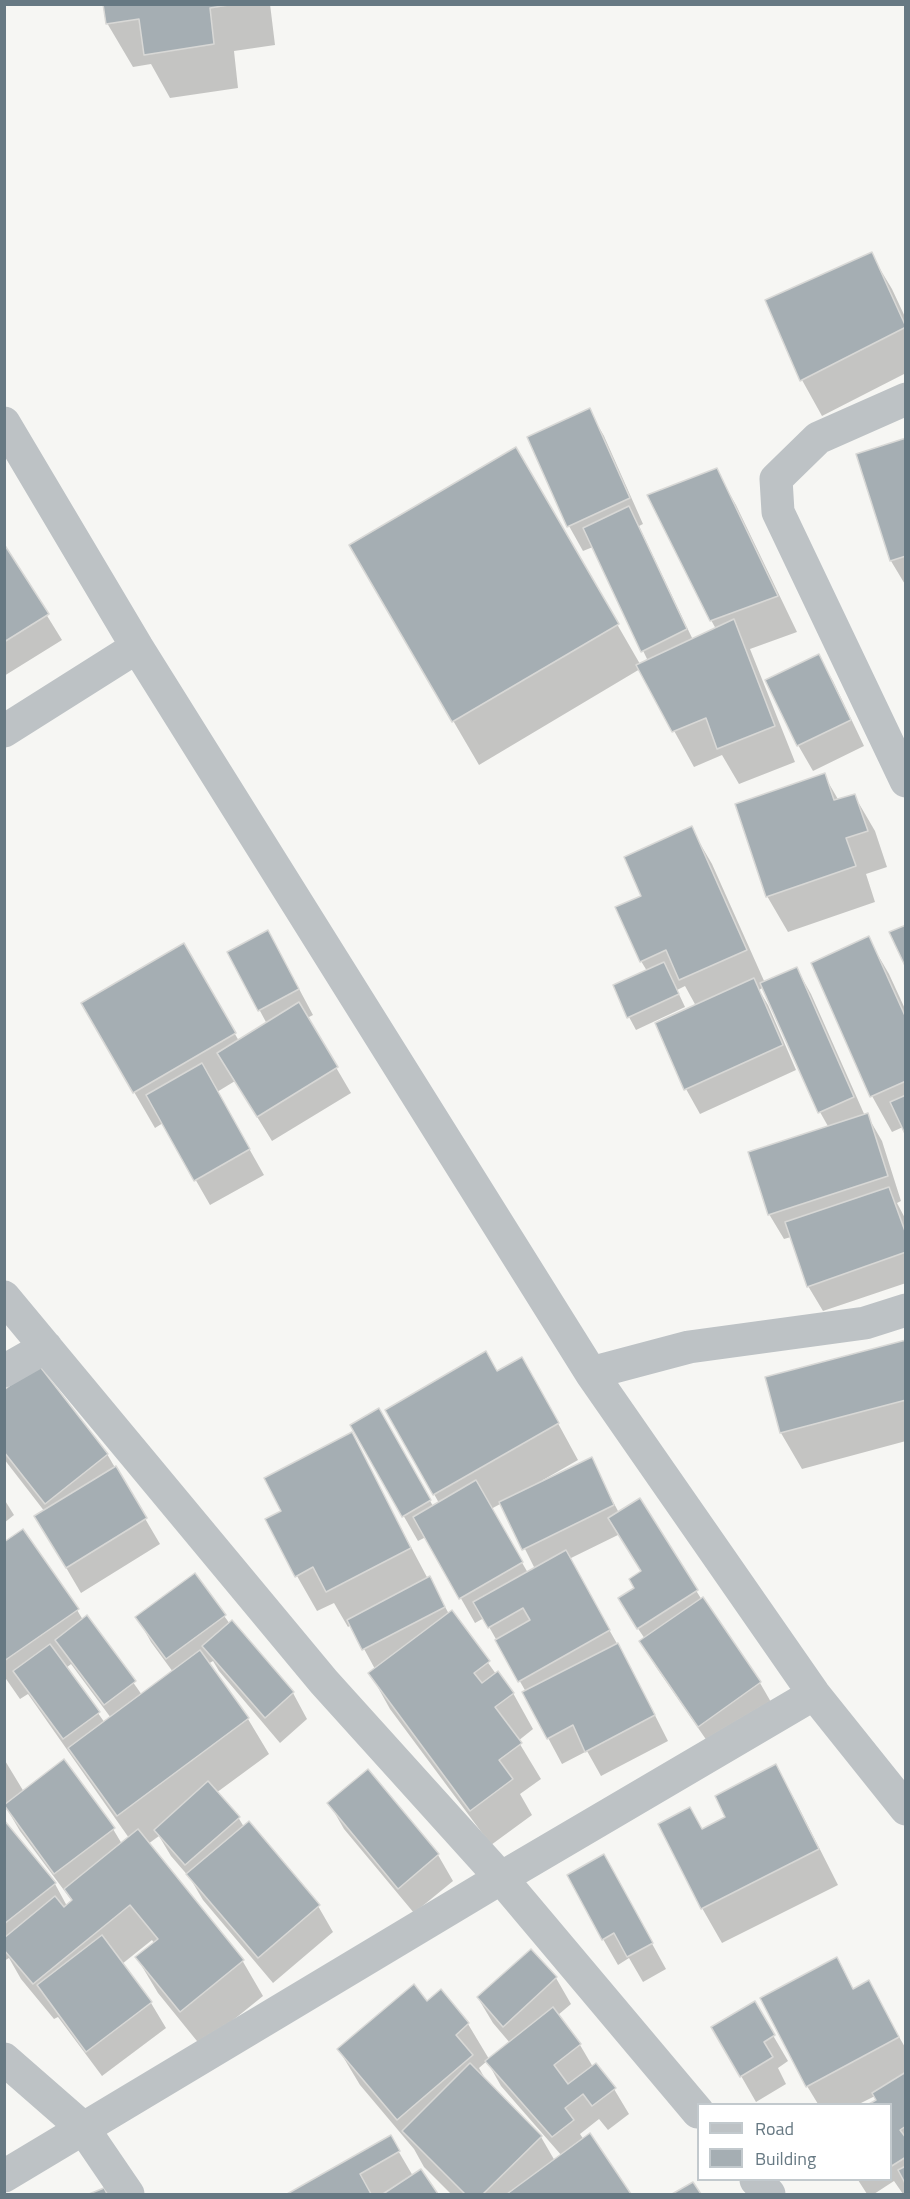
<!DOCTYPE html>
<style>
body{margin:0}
#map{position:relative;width:910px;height:2199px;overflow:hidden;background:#f6f6f3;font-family:"Titillium Web",sans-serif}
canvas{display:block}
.frame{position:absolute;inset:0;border:6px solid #677983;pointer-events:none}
.legend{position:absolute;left:697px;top:2103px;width:195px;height:78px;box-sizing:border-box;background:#fff;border:2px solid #c2c9cd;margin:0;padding:8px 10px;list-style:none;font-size:18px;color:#677983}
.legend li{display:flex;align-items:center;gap:12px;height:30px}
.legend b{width:30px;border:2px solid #c2c9cd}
</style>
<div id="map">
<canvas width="910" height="2199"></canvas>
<div class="frame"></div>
<ul class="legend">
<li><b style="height:8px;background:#bdc2c5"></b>Road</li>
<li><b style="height:16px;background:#a5aeb3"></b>Building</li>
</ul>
</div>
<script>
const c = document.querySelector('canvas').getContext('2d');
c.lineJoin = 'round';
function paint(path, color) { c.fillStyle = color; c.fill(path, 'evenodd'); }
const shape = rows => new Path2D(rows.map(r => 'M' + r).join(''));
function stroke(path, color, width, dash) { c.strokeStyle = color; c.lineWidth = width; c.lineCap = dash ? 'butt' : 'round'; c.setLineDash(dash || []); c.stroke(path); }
paint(shape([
 [105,4,270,4,275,45,234,51,238,88,170,98,151,64,133,67,107,23],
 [871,254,892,289,906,319,906,373,822,416,802,380],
 [589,410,604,436,643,524,639,526,693,640,716,629,711,620,716,470,736,505,797,632,750,649,795,762,739,784,722,755,694,767,640,669,479,765,351,546,516,449,640,664,648,661,593,547,583,551,569,526],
 [906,440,906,586,891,561],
 [4,546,62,640,4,676],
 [818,656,833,681,864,746,813,771,798,745],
 [824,775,839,801,854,795,875,831,887,867,866,874,875,902,788,932,767,896],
 [691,828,712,864,765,983,797,969,811,994,865,1116,867,1115,882,1141,901,1201,897,1203,906,1220,906,1283,823,1311,808,1286,791,1237,784,1239,769,1214,829,1128,820,1112,764,987,759,990,768,1005,796,1070,700,1114,686,1089,696,1006,685,986,677,990,685,1007,636,1030,629,1017,647,971,641,961,643,896],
 [868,938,889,974,906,1011,906,1133,903,1127,892,1132,872,1096,813,963],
 [183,945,239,1041,267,1024,229,953,282,957,313,1015,307,1018,351,1093,272,1141,235,1081,217,1092,264,1175,210,1205,163,1123,155,1128,83,1004],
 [906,1341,906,1441,802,1469,781,1433,767,1378],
 [497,1372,542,1394,578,1460,543,1480,544,1482,591,1459,619,1513,639,1500,702,1600,760,1683,775,1709,714,1751,656,1667,641,1642,645,1639,635,1624,636,1589,643,1572,620,1534,569,1559,632,1670,668,1741,601,1776,587,1751,562,1764,524,1693,526,1692,484,1618,475,1623,426,1537,418,1541,352,1426,379,1411,433,1506,439,1503,387,1410],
 [502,1503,535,1569,528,1573,491,1509],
 [4,1392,107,1454,160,1544,81,1593,51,1542,45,1512,4,1459],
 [351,1434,428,1579,429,1578,449,1614,452,1612,496,1674,513,1693,533,1729,518,1741,541,1779,520,1794,532,1815,491,1845,390,1709,370,1673,375,1669,351,1625,348,1627,334,1603,317,1611,297,1576,283,1511],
 [4,1499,14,1515,4,1523],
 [4,1543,77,1610,83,1620,87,1617,142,1695,173,1672,151,1642,137,1617,194,1575,230,1624,232,1622,293,1693,307,1719,280,1743,219,1671,213,1661,208,1664,248,1719,269,1754,216,1793,238,1817,244,1827,318,1906,333,1932,273,1983,203,1900,190,1878,171,1856,159,1836,148,1844,242,1960,263,1996,201,2046,158,1993,137,1958,154,1943,152,1940,122,1964,151,2003,166,2028,102,2076,58,2017,54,2019,21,1979,9,1958,4,1961,4,1822,55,1884,67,1906,72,1901,20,1831,7,1809,4,1811,4,1759,24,1792,113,1829,122,1844,129,1838,28,1694,20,1699,4,1676],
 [71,1664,111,1718,105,1723,66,1668],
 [776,1766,796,1802,838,1885,722,1943,702,1908,702,1830,727,1817],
 [368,1771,438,1855,453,1881,414,1913,344,1829,329,1803],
 [618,1882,666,1969,643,1982,629,1958,618,1965,603,1939],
 [531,1951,556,1978,571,2004,558,2015,580,2045,593,2067,614,2089,629,2114,608,2130,599,2119,580,2134,584,2140,590,2136,629,2194,451,2194,424,2167,414,2149,360,2085,339,2050,427,2003,468,2024,489,2059,510,2043,493,2023,478,1998],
 [487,2061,501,2086,562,2156,555,2161,541,2137,488,2084,479,2068],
 [836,1959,854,1990,868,1982,906,2049,906,2194,903,2194,894,2181,874,2194,867,2194,858,2180,890,2180,890,2104,872,2104,878,2101,875,2096,859,2104,818,2104,807,2086],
 [754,2003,788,2061,778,2068,786,2084,756,2102,713,2027],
 [390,2137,413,2176,421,2171,437,2194,290,2194]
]), '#0003');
const building = shape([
 [103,4,234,4,210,8,214,44,144,55,139,19,106,24,103,4],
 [872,252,906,327,800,381,765,300,872,252],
 [590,408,630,498,567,527,527,437,590,408],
 [906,438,906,556,890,561,856,454,906,438],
 [516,447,619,624,452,722,349,545,516,447],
 [717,468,778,596,710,621,647,495,717,468],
 [629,506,687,629,641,652,583,528,629,506],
 [4,544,49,614,4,642,4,544],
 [734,619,775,726,717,749,706,718,672,732,636,665,734,619],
 [819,654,851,720,797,746,765,680,819,654],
 [825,773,834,800,855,794,868,831,846,838,856,866,766,897,735,804,825,773],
 [692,826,747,950,679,980,666,950,640,962,615,907,641,896,624,857,692,826],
 [906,925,906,968,889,932,906,925],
 [268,930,299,989,258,1011,227,952,268,930],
 [869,936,906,1018,906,1081,870,1097,811,963,869,936],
 [184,943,236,1033,133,1093,81,1003,184,943],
 [664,962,679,994,627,1018,613,985,664,962],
 [797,967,854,1097,818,1113,760,983,797,967],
 [754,978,783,1045,684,1090,655,1023,754,978],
 [299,1002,338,1067,257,1117,217,1053,299,1002],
 [202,1063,250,1149,194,1181,146,1095,202,1063],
 [906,1095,906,1136,890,1102,906,1095],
 [868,1113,888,1176,768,1215,748,1152,868,1113],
 [889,1187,906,1234,906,1252,807,1287,785,1222,889,1187],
 [906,1340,906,1400,780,1433,765,1377,906,1340],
 [486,1351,497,1371,522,1357,559,1423,433,1495,385,1410,486,1351],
 [38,1364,108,1454,45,1504,4,1452,4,1390,38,1364],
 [379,1408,431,1500,402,1517,350,1425,379,1408],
 [352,1432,411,1548,326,1592,313,1567,295,1577,265,1519,281,1511,264,1478,352,1432],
 [592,1457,614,1505,522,1550,499,1502,592,1457],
 [116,1466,147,1518,66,1568,34,1516,116,1466],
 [476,1480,523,1562,459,1599,413,1517,476,1480],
 [640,1498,698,1590,637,1629,618,1598,634,1588,629,1579,641,1571,608,1518,640,1498],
 [23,1529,79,1609,4,1661,4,1542,23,1529],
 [566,1550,610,1630,518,1682,495,1640,530,1620,523,1608,488,1628,473,1602,566,1550],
 [195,1573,226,1615,166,1659,135,1617,195,1573],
 [430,1576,445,1607,362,1650,347,1620,430,1576],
 [703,1597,761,1682,698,1727,639,1641,703,1597],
 [452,1610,490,1661,474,1673,482,1683,498,1671,514,1693,495,1707,522,1743,499,1760,513,1779,470,1811,368,1673,452,1610],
 [87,1615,136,1681,104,1705,55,1640,87,1615],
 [232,1620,294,1692,265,1718,202,1646,232,1620],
 [618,1643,655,1715,585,1752,573,1725,547,1739,522,1692,618,1643],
 [50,1644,100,1712,63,1739,13,1671,50,1644],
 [200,1650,249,1718,117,1816,68,1748,200,1650],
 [64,1759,115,1828,54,1874,4,1805,64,1759],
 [776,1764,819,1849,701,1909,658,1824,690,1807,702,1829,725,1817,715,1796,776,1764],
 [368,1769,439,1854,398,1889,327,1803,368,1769],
 [208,1781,240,1817,185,1865,154,1830,208,1781],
 [4,1820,56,1883,4,1924,4,1820],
 [249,1821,320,1905,258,1958,186,1874,249,1821],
 [138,1829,244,1960,180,2012,135,1957,158,1939,130,1905,33,1984,4,1950,4,1938,55,1896,64,1907,72,1900,64,1889,138,1829],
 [604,1854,653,1943,627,1957,614,1933,602,1940,567,1875,604,1854],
 [102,1935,152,2002,86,2052,37,1985,102,1935],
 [531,1949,557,1977,503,2027,477,1997,531,1949],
 [837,1957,853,1989,869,1980,899,2037,806,2087,760,1998,837,1957],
 [414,1984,427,2001,441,1989,469,2023,456,2035,473,2055,397,2120,337,2049,414,1984],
 [755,2001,775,2035,764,2042,773,2057,740,2077,711,2027,755,2001],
 [553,2007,581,2044,554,2065,568,2084,596,2063,616,2088,592,2106,583,2094,565,2108,574,2120,552,2137,485,2061,553,2007],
 [470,2063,542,2136,483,2194,465,2194,402,2131,470,2063],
 [906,2072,906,2126,900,2130,906,2138,906,2157,890,2167,890,2104,869,2104,876,2100,872,2093,906,2072],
 [590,2133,631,2194,507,2194,590,2133],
 [391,2135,400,2151,360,2174,371,2194,287,2194,391,2135],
 [906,2166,906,2185,898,2170,906,2166],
 [421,2169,438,2194,383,2194,421,2169],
 [693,2182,701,2194,672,2194,693,2182],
 [104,2188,107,2194,89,2194,104,2188]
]);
paint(building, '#a5aeb3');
stroke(building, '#d8d8d6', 1.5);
stroke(shape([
 [906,399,818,438,776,479,778,512,906,781],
 [4,423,137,647,591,1373,814,1694,906,1809],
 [4,731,137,647],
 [4,1297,324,1682,501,1878,698,2112],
 [4,1371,46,1347],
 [591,1373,689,1347,865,1323,906,1310],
 [4,2059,83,2128,128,2194],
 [4,2176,501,1878,814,1694],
 [756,2180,769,2194]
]), '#bdc2c5', 33);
</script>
